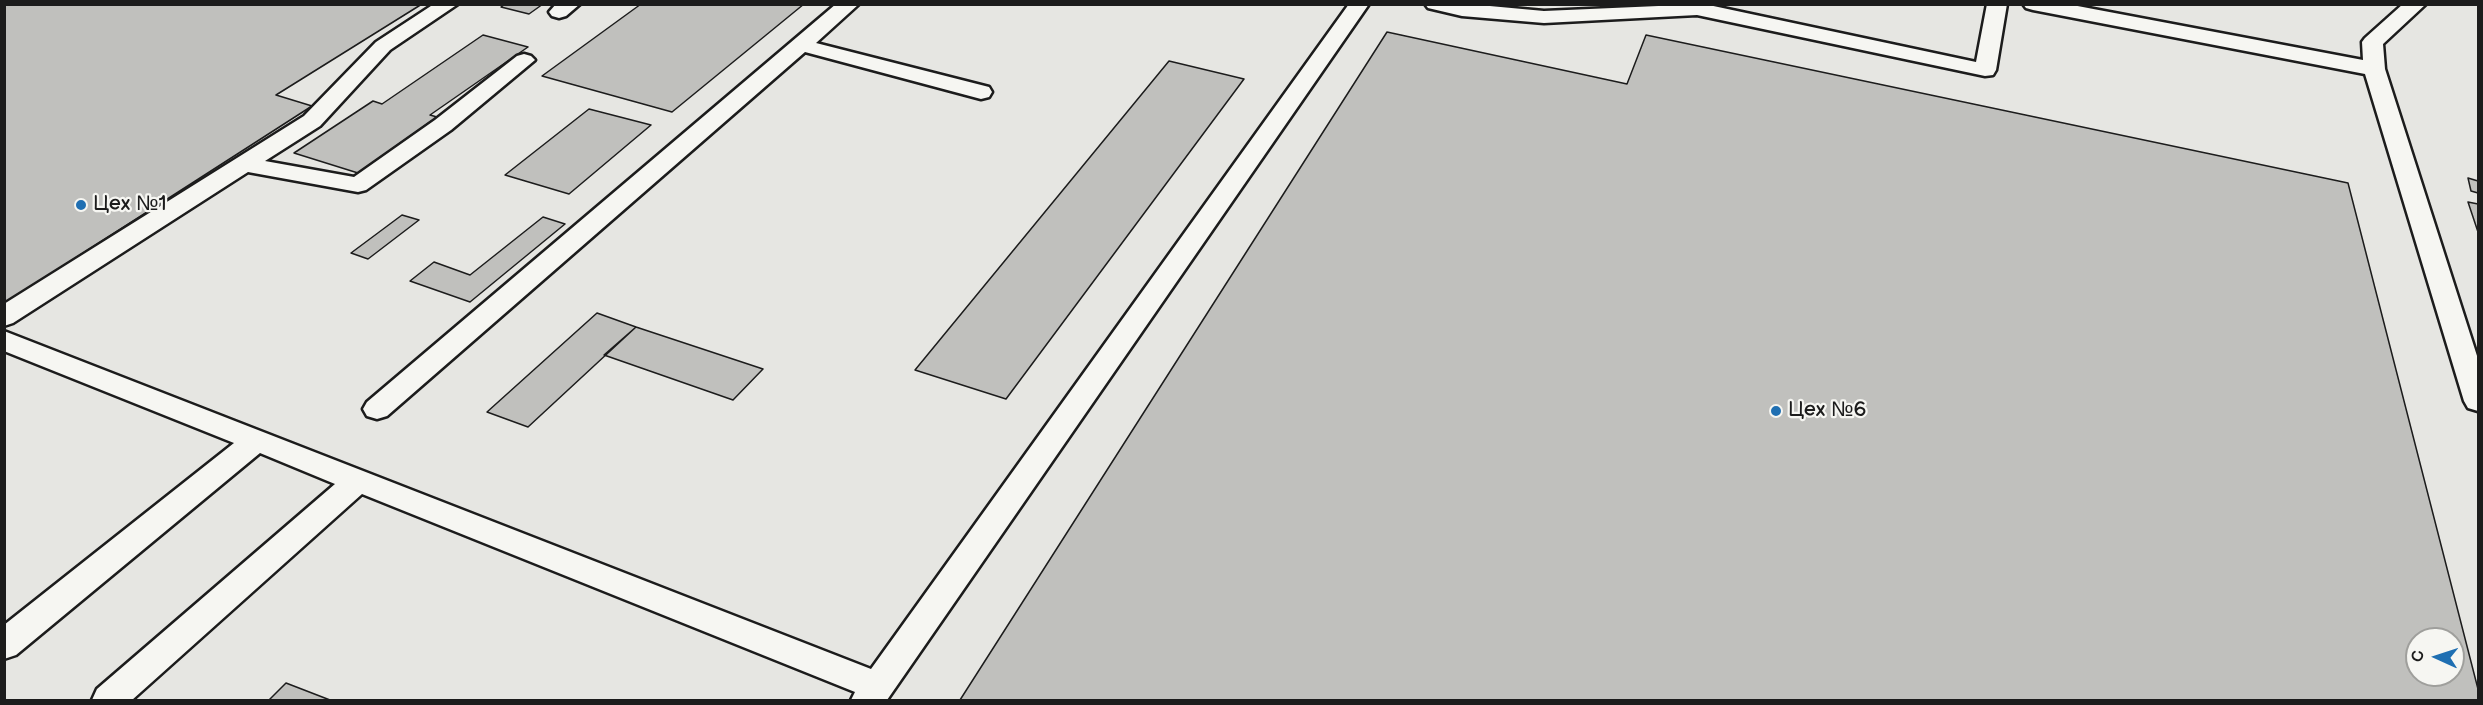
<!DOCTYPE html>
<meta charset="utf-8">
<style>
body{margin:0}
#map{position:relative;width:2483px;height:705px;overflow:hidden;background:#f6f6f2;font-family:"Balsamiq Sans",sans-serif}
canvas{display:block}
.frame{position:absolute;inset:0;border:6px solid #1c1c1c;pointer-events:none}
.north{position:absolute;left:2405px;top:627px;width:60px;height:60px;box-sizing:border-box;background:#f6f6f2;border:2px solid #9f9f9c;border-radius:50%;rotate:273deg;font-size:16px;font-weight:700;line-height:24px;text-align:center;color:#1c1c1c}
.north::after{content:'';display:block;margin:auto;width:21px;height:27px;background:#1f6fb2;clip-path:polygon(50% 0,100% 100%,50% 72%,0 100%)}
</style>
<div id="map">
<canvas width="2483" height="705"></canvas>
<div class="frame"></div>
<div class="north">С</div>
</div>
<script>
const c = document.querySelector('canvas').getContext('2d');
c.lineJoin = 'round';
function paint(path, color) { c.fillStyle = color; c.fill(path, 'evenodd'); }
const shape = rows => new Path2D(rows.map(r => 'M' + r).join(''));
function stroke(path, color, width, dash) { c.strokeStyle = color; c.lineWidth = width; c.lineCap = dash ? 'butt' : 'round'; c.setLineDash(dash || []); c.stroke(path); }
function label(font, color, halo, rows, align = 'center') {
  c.font = font + ' "Balsamiq Sans",sans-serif'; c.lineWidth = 4.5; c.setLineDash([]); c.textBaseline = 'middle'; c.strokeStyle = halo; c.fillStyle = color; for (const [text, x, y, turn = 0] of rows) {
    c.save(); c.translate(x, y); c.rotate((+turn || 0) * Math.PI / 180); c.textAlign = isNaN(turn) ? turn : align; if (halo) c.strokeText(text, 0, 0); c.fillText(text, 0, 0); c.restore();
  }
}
paint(shape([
 [4,5,2478,5,2478,700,5,700],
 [2417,639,2453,639,2453,675,2417,675]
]), '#e6e6e2');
const building = shape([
 [4,4,422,4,276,95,312,106,4,304,4,4],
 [505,4,543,4,529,14,501,7,505,4],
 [641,4,804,4,672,112,542,76,641,4],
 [1387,32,1627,84,1646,35,2348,183,2478,689,2478,700,960,700,1387,32],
 [2417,639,2453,639,2453,675,2417,675,2417,639],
 [483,35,528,47,430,115,437,117,358,173,294,153,373,101,382,104,483,35],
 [1169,61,1244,79,1006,399,915,370,1169,61],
 [589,109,651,125,569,194,505,175,589,109],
 [2468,178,2478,181,2478,193,2471,191,2468,178],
 [2468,202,2478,204,2478,232,2468,202],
 [402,215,419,220,368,259,351,253,402,215],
 [543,217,565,224,470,302,410,281,434,262,470,275,543,217],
 [597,313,636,327,528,427,487,412,597,313],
 [636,327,763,369,733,400,604,355,636,327],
 [286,683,330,700,269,700,286,683]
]);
paint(building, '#c0c0bd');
stroke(building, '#1c1c1c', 1.5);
const minor = shape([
 [434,4,458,4,390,50,320,126,265,161,354,177,435,120,517,56,524,54,531,56,535,60,451,130,366,190,358,192,248,172,13,323,4,326,4,304,304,116,376,42,434,4],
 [556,4,580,4,566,16,559,18,552,16,549,12,556,4],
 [836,4,859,4,816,43,989,87,992,92,989,97,981,99,805,52,387,416,377,419,367,416,363,409,367,402,836,4],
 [1349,4,1369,4,887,700,851,700,855,692,362,494,132,700,92,700,97,689,335,484,260,453,16,655,4,659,4,625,234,443,4,351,4,331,871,669,1349,4],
 [1425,4,1468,4,1544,11,1704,4,1976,62,1987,4,2007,4,1996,70,1993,75,1985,76,1697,15,1544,23,1462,16,1428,8,1425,4],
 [2023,4,2067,4,2363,60,2362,42,2365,38,2403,4,2426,4,2383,44,2385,69,2478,359,2478,411,2468,408,2464,401,2365,74,2033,10,2026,8,2023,4]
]);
stroke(minor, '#1c1c1c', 5);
paint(minor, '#f6f6f2');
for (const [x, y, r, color] of [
 [81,205,6,"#1f6fb2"],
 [1776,411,6,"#1f6fb2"]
]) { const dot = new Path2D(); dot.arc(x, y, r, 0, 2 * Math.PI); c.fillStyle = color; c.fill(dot); stroke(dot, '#f6f6f2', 2); }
label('21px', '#1c1c1c', '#f6f6f2', [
 ["Цех №1",93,205],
 ["Цех №6",1788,411]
], 'left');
</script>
